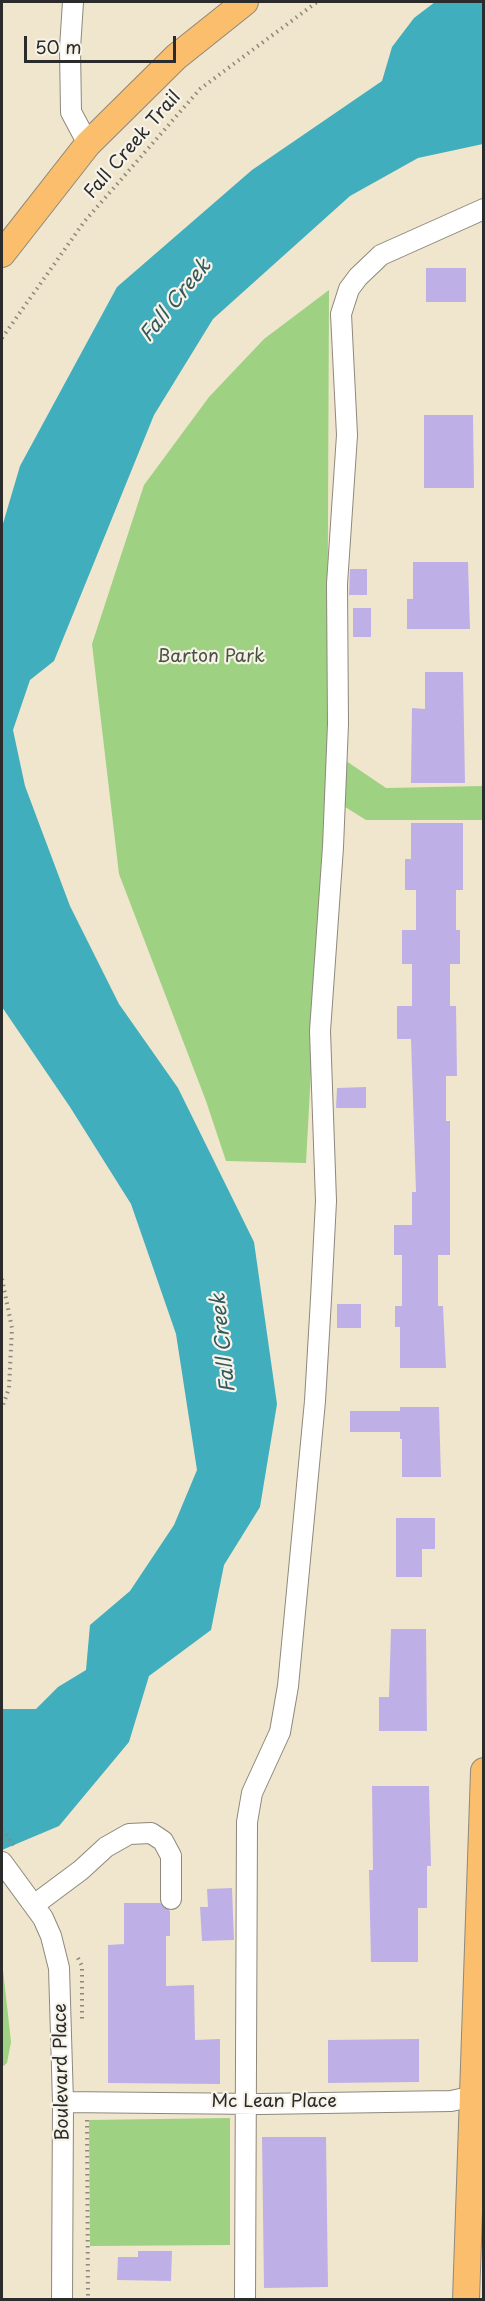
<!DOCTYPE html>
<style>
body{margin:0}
#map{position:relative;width:485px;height:2301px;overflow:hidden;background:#f0e6cd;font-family:"Playpen Sans",sans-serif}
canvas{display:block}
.frame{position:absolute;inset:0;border:3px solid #2b2b2b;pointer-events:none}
.scale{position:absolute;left:24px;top:36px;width:152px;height:27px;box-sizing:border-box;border:3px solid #2b2b2b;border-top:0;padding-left:8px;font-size:18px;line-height:21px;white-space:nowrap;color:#2b2b2b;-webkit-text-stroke:4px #f7f3e8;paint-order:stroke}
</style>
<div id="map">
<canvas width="485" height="2301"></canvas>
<div class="frame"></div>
<div class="scale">50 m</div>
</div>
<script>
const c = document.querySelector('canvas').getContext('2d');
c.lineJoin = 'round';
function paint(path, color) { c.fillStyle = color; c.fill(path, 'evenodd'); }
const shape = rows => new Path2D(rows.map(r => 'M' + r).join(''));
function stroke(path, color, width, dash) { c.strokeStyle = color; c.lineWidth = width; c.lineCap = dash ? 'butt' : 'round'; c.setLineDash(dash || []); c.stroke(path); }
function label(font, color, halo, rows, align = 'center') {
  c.font = font + ' "Playpen Sans",sans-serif'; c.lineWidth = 4.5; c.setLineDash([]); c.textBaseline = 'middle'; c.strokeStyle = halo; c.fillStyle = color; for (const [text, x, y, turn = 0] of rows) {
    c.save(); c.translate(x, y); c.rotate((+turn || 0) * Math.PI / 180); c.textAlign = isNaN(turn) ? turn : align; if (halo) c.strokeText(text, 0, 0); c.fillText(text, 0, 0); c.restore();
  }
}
paint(shape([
 [329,290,327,748,386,788,483,786,484,820,366,820,326,795,306,1163,226,1161,206,1101,119,874,92,644,144,485,209,397,264,339],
 [2,1961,11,2042,7,2063,2,2067],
 [230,2118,230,2245,90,2246,89,2120]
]), '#9ed182');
paint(shape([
 [435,2,483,2,483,144,418,158,350,196,213,319,154,415,54,661,30,680,13,730,25,786,70,906,119,1004,178,1088,254,1242,277,1404,260,1507,224,1565,211,1630,149,1676,129,1742,59,1826,2,1850,2,1709,36,1709,58,1687,86,1670,90,1625,130,1591,174,1525,197,1470,176,1334,131,1204,70,1107,2,1007,2,527,20,466,117,287,252,170,382,81,392,47,414,18]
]), '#40aebc');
paint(shape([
 [426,268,466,268,466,302,426,302],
 [424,415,473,415,474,488,424,488],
 [413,562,468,562,470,629,407,629,407,599,413,599],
 [350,569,367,569,367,595,349,595],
 [353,608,371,608,371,637,353,637],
 [425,672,463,672,465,783,411,783,412,708,425,709],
 [411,823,463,823,463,890,456,890,456,930,460,930,460,964,450,964,450,1006,456,1006,457,1076,446,1076,446,1121,450,1121,450,1255,438,1255,438,1306,443,1306,446,1368,400,1368,400,1327,395,1327,395,1306,402,1306,402,1255,394,1255,394,1225,412,1225,412,1192,416,1192,411,1039,397,1039,397,1006,412,1006,412,964,402,964,402,930,416,930,416,890,405,890,405,859,411,859],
 [366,1087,366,1108,336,1108,337,1088],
 [337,1304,361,1304,361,1328,337,1328],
 [400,1407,439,1407,441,1477,402,1477,402,1439,400,1439,400,1432,350,1432,350,1411,400,1411],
 [396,1518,435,1518,435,1549,422,1549,422,1577,396,1577],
 [391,1629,426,1629,427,1731,379,1731,379,1697,389,1697],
 [372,1786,429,1786,431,1866,427,1866,427,1908,418,1908,418,1962,371,1962,369,1870,373,1870],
 [232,1888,234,1940,202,1941,200,1907,208,1907,207,1889],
 [124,1903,160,1903,170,1911,170,1936,166,1936,166,1986,194,1985,195,2040,220,2039,220,2084,108,2083,108,1945,124,1944],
 [419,2039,419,2082,328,2083,328,2040],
 [262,2137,326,2137,328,2287,264,2288],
 [138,2251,172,2251,171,2281,117,2280,118,2257,138,2257]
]), '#beb0e7');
const minor = shape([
 [73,2,70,48,71,112,88,144],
 [2,1862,43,1918,51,1936,59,1968,63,2102,62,2300],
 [34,1905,81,1870,106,1847,129,1834,151,1833,163,1841,171,1856,171,1899],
 [63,2102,259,2104,451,2101,484,2094],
 [245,2300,247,1822,252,1793,280,1732,288,1686,315,1401,321,1299,326,1201,320,1031,333,847,338,724,337,584,347,435,341,314,349,289,358,277,381,255,484,209]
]);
const major = shape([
 [2,254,88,144,176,57,245,2],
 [466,2300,484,1771]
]);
stroke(minor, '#8e887c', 22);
stroke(major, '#8e887c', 28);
stroke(shape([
 [2,338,84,222,200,89,317,2],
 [2,1279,12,1328,9,1388,2,1408],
 [2,1830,14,1845],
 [78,1958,82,1966,82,2022],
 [87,2120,88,2300]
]), '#8e887c', 4, [1.5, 4.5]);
stroke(minor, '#fff', 20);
stroke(major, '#fabe6d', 26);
label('18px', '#2b2b2b', '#f7f3e8', [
 ["Fall Creek Trail",133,145,-49],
 ["Boulevard Place",62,2072,-91],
 ["Mc Lean Place",274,2102]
]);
label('18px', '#485441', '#f7f3e8', [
 ["Barton Park",211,657]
]);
label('italic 20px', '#32595e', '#f7f3e8', [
 ["Fall Creek",176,301,-51],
 ["Fall Creek",224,1343,-96]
]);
</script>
